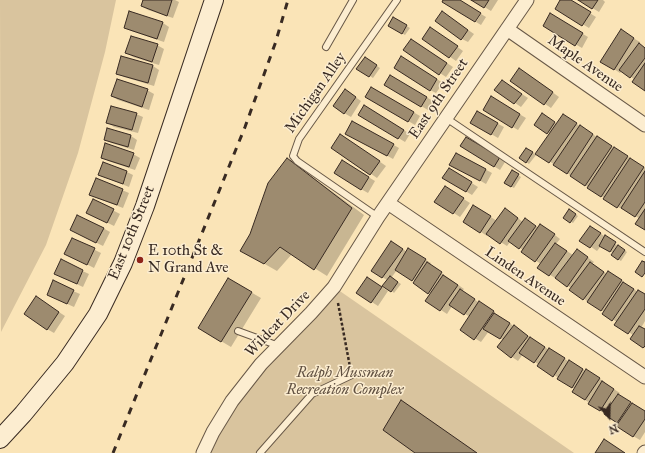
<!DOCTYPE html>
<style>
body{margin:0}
#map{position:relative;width:645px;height:453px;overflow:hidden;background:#fae4b7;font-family:"IM FELL Great Primer",serif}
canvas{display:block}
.north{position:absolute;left:589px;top:397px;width:40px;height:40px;-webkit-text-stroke:3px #fcedd0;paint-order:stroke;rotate:160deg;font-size:11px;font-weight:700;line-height:16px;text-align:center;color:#382a22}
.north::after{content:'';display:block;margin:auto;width:14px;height:18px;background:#382a22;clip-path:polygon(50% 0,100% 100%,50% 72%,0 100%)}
</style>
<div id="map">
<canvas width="645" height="453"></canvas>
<div class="north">N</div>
</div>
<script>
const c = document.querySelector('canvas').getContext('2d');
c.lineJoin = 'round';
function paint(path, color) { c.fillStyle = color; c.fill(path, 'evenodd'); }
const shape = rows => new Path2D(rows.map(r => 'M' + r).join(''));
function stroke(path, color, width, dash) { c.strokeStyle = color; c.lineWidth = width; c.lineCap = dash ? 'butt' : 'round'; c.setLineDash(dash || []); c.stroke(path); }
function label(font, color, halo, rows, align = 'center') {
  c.font = font + ' "IM FELL Great Primer",serif'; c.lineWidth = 3; c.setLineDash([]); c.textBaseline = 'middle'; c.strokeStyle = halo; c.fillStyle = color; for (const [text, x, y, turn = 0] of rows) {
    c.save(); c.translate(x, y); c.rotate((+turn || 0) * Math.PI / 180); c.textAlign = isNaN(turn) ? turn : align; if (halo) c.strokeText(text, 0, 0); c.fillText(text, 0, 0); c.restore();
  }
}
paint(shape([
 [0,0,116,0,105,52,78,153,46,245,1,332],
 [334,287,574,453,203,453,232,401]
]), '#d9c49e');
paint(shape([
 [144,0,175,0,179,2,173,18,148,10,142,6],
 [473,0,498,0,491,11],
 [561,0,569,0,596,17,589,28,556,8],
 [579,0,603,0,605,2,599,12],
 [442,12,474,34,468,42,462,39],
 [481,14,486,17,481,25,476,22],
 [551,15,588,37,582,48,544,26],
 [393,18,410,28,405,35,389,25],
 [163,23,169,27,164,42,131,31,125,28],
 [621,31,640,42,638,44,645,48,645,90,635,80,622,70,620,73,602,61],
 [437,32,463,51,456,61,423,38],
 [418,44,453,67,446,77,405,50],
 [157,45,164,49,159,65,133,57,127,53],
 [122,58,153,66,159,70,154,86,124,77,117,73],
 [365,58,380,68,373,78,358,68],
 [408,61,443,83,436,93,430,90],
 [526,73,559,97,551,108,511,81],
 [390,76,433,101,428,110,385,85],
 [508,85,528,98,521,107,496,90],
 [372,88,420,116,415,125,367,97],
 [147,90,154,94,149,110,118,100,112,96],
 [351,94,361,101,351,117,344,113],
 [492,98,526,118,518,130,484,110],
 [371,110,410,134,405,142,359,114],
 [477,113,504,127,498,138,472,123],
 [136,114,143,117,138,133,114,127,108,123],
 [543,115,557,124,569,119,645,168,645,229,640,219,625,209,624,210,618,207,537,153,550,134,536,125],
 [353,122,399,148,393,159,347,133],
 [108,129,131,136,137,140,134,150,111,143,105,139],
 [466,138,505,162,500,170,461,146],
 [347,139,386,166,377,178,332,147],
 [527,149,536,155,529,164,521,158],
 [133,154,140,158,135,170,108,161,102,157],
 [457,154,492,173,486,184,451,164],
 [287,159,299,167,364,215,327,276,292,254,277,271,242,251],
 [103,163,127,172,133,175,129,187,99,175],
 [348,165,375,181,368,193,361,189],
 [449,169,478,187,472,195,444,178],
 [512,171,521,177,514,188,505,183],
 [122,190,129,193,123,208,97,198],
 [451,191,470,203,460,217,435,201],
 [93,200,120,214,114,226,94,216],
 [480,210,497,221,511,213,523,222,531,223,539,228,547,229,560,239,556,244,573,255,583,254,594,262,592,264,607,274,614,276,638,292,645,295,645,321,641,328,645,330,645,348,631,339,634,336,604,312,584,299,571,288,539,268,541,264,522,252,523,250,510,242,507,246,488,234,487,236,481,232],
 [569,210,578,216,573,223,564,217],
 [103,228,110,232,103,246,77,233],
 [597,231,627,252,621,261,612,255,613,253,601,246,597,251,581,240],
 [73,239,101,253,94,268,71,256],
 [398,246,407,252,409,250,431,263,430,265,464,289,462,291,549,350,605,382,604,383,620,393,618,395,645,412,645,432,640,440,633,436,620,423,573,392,575,389,523,354,518,361,512,357,498,347,503,340,489,331,481,342,461,330,470,317,452,306,447,314,441,310,431,294,415,281,397,270,391,278,401,284,394,293,392,291,387,280,372,271],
 [61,261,89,274,83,287,61,277],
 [228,279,261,298,231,347,199,328],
 [374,282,388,291,378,306,358,293],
 [73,291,80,294,74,307,54,298],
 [42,301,65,316,54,333,47,329]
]), '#0003');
const building = shape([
 [143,0,172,0,167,16,141,6,143,0],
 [443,0,460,0,481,13,475,22,442,2,443,0],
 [471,0,489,0,484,8,471,0],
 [560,0,571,0,591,12,582,26,555,9,560,0],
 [578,0,598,0,592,9,578,0],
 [129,11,163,22,157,39,124,28,129,11],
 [442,11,468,30,461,40,435,21,442,11],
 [550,13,583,33,575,46,543,26,550,13],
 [393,17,407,25,402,34,388,26,393,17],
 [430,27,458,46,449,58,422,39,430,27],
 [621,29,634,38,614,70,600,62,621,29],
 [131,36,158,44,152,62,125,53,131,36],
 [411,39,447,63,439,75,403,50,411,39],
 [639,43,645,48,645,58,630,78,619,70,639,43],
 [121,56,153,65,148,83,116,74,121,56],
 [401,56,437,79,430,91,394,68,401,56],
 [365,57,377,65,369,77,356,69,365,57],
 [645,63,645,91,632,82,645,63],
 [519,68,553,92,544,105,510,81,519,68],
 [390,75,427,97,421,107,384,85,390,75],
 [117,79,148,89,142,107,111,96,117,79],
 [502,80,522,94,514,104,494,90,502,80],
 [371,87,414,112,408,122,365,97,371,87],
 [345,89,356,97,344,114,333,106,345,89],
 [491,96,520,114,512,128,483,110,491,96],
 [364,105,404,130,398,139,358,115,364,105],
 [111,106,137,113,132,130,106,123,111,106],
 [477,111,498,123,491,135,470,123,477,111],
 [542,113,555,122,547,134,534,125,542,113],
 [563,114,577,123,549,163,535,154,563,114],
 [352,121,394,144,387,156,345,134,352,121],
 [580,125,593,134,567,174,553,165,580,125],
 [107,128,131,135,128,147,104,140,107,128],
 [340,134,380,161,370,175,331,148,340,134],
 [597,136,612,146,585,186,570,176,597,136],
 [466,137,500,157,494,167,460,146,466,137],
 [105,143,134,153,129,167,101,158,105,143],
 [614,147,628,156,601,197,587,188,614,147],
 [526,148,533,152,526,163,519,158,526,148],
 [456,153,486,169,480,181,449,165,456,153],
 [287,158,352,208,314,270,280,247,264,264,240,251,250,234,268,183,287,158],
 [630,158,644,167,617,208,603,199,630,158],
 [342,160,369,177,361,190,334,173,342,160],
 [103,162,127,171,123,184,98,175,103,162],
 [449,168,472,182,466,192,442,178,449,168],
 [512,170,519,174,511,187,504,183,512,170],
 [645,171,645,202,635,217,621,208,645,171],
 [96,178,123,189,117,205,89,195,96,178],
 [445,186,464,198,453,214,434,202,445,186],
 [93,199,114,209,107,223,86,213,93,199],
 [473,205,491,216,480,233,463,222,473,205],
 [505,208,518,218,500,244,486,234,505,208],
 [569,209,576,214,570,223,563,218,569,209],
 [645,209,645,230,635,224,645,209],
 [77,215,104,228,96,243,70,230,77,215],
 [525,218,536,226,519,249,508,241,525,218],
 [540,224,555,234,535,262,521,252,540,224],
 [590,226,601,233,590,248,579,241,590,226],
 [605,235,616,242,610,252,599,246,605,235],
 [72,238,95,248,87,265,64,254,72,238],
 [391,241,403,249,382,278,371,271,391,241],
 [555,243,567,251,549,276,537,268,555,243],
 [618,245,625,250,618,260,611,255,618,245],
 [408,248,426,259,412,281,395,270,408,248],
 [577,249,588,257,567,287,555,278,577,249],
 [61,259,83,270,77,284,54,274,61,259],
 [642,261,645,262,645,273,642,277,635,272,642,261],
 [427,262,442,272,428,294,413,283,427,262],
 [590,262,604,272,583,300,569,290,590,262],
 [608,271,622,280,601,311,587,302,608,271],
 [443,275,458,285,440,311,425,301,443,275],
 [390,276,398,282,391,292,382,286,390,276],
 [367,277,382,287,371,303,356,293,367,277],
 [228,278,252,292,221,342,198,328,228,278],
 [53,280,74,290,67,304,47,295,53,280],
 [623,282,634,289,612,321,602,314,623,282],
 [460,289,475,299,464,315,449,305,460,289],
 [638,290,645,294,645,309,628,334,614,325,638,290],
 [36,296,59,312,47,330,24,314,36,296],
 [479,301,494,311,474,340,460,330,479,301],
 [494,313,510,323,500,339,483,329,494,313],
 [514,325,528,336,511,358,497,347,514,325],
 [639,326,645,329,645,346,643,348,630,339,639,326],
 [530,337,545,347,534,363,519,353,530,337],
 [549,348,565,358,553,377,537,366,549,348],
 [569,360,583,369,572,388,557,379,569,360],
 [586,369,600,378,585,400,572,392,586,369],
 [602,381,614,389,600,411,588,404,602,381],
 [618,394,631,402,617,423,604,414,618,394],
 [401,400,477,453,415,453,383,430,401,400],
 [632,403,645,411,645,419,633,437,616,426,632,403],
 [604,439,625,453,595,453,604,439]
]);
paint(building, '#9d8b6f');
stroke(building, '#382a22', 1);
const service = shape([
 [326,47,353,0],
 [446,118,645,252],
 [378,217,297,161,293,156,299,139,397,0],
 [238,331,279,346],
 [260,453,312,394,352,375]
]);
const minor = shape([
 [507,29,645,125],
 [388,203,645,377],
 [203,453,213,432,232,401,261,364,311,313,334,287,378,217,527,0],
 [644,453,645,452]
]);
const secondary = shape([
 [0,439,23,414,65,363,98,314,123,263,145,206,214,0]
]);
stroke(service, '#685847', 8);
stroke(minor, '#685847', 15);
stroke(secondary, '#382a22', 20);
stroke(shape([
 [338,303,350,367]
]), '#382a22', 2.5, [3, 2]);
stroke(service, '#fcedd0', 6);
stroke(minor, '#fcedd0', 13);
stroke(secondary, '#fcedd0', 18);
stroke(shape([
 [113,453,245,127,275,44,288,0]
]), '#382a22', 3, [7, 7]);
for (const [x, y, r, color] of [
 [140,260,4,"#8f2418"]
]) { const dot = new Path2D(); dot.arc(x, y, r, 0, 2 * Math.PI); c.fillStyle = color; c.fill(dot); stroke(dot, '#fcedd0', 1.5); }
label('15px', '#382a22', '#fcedd0', [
 ["Maple Avenue",585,64,35],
 ["Michigan Alley",316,93,-55],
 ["East 9th Street",439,99,-56],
 ["East 10th Street",132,233,-68],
 ["Linden Avenue",525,277,34],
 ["Wildcat Drive",278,324,-46]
]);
label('15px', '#382a22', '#fcedd0', [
 ["E 10th St &",148,251],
 ["N Grand Ave",148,268]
], 'left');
label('italic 15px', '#605041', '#fcedd0', [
 ["Ralph Mussman",345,373],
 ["Recreation Complex",345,390]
]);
</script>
